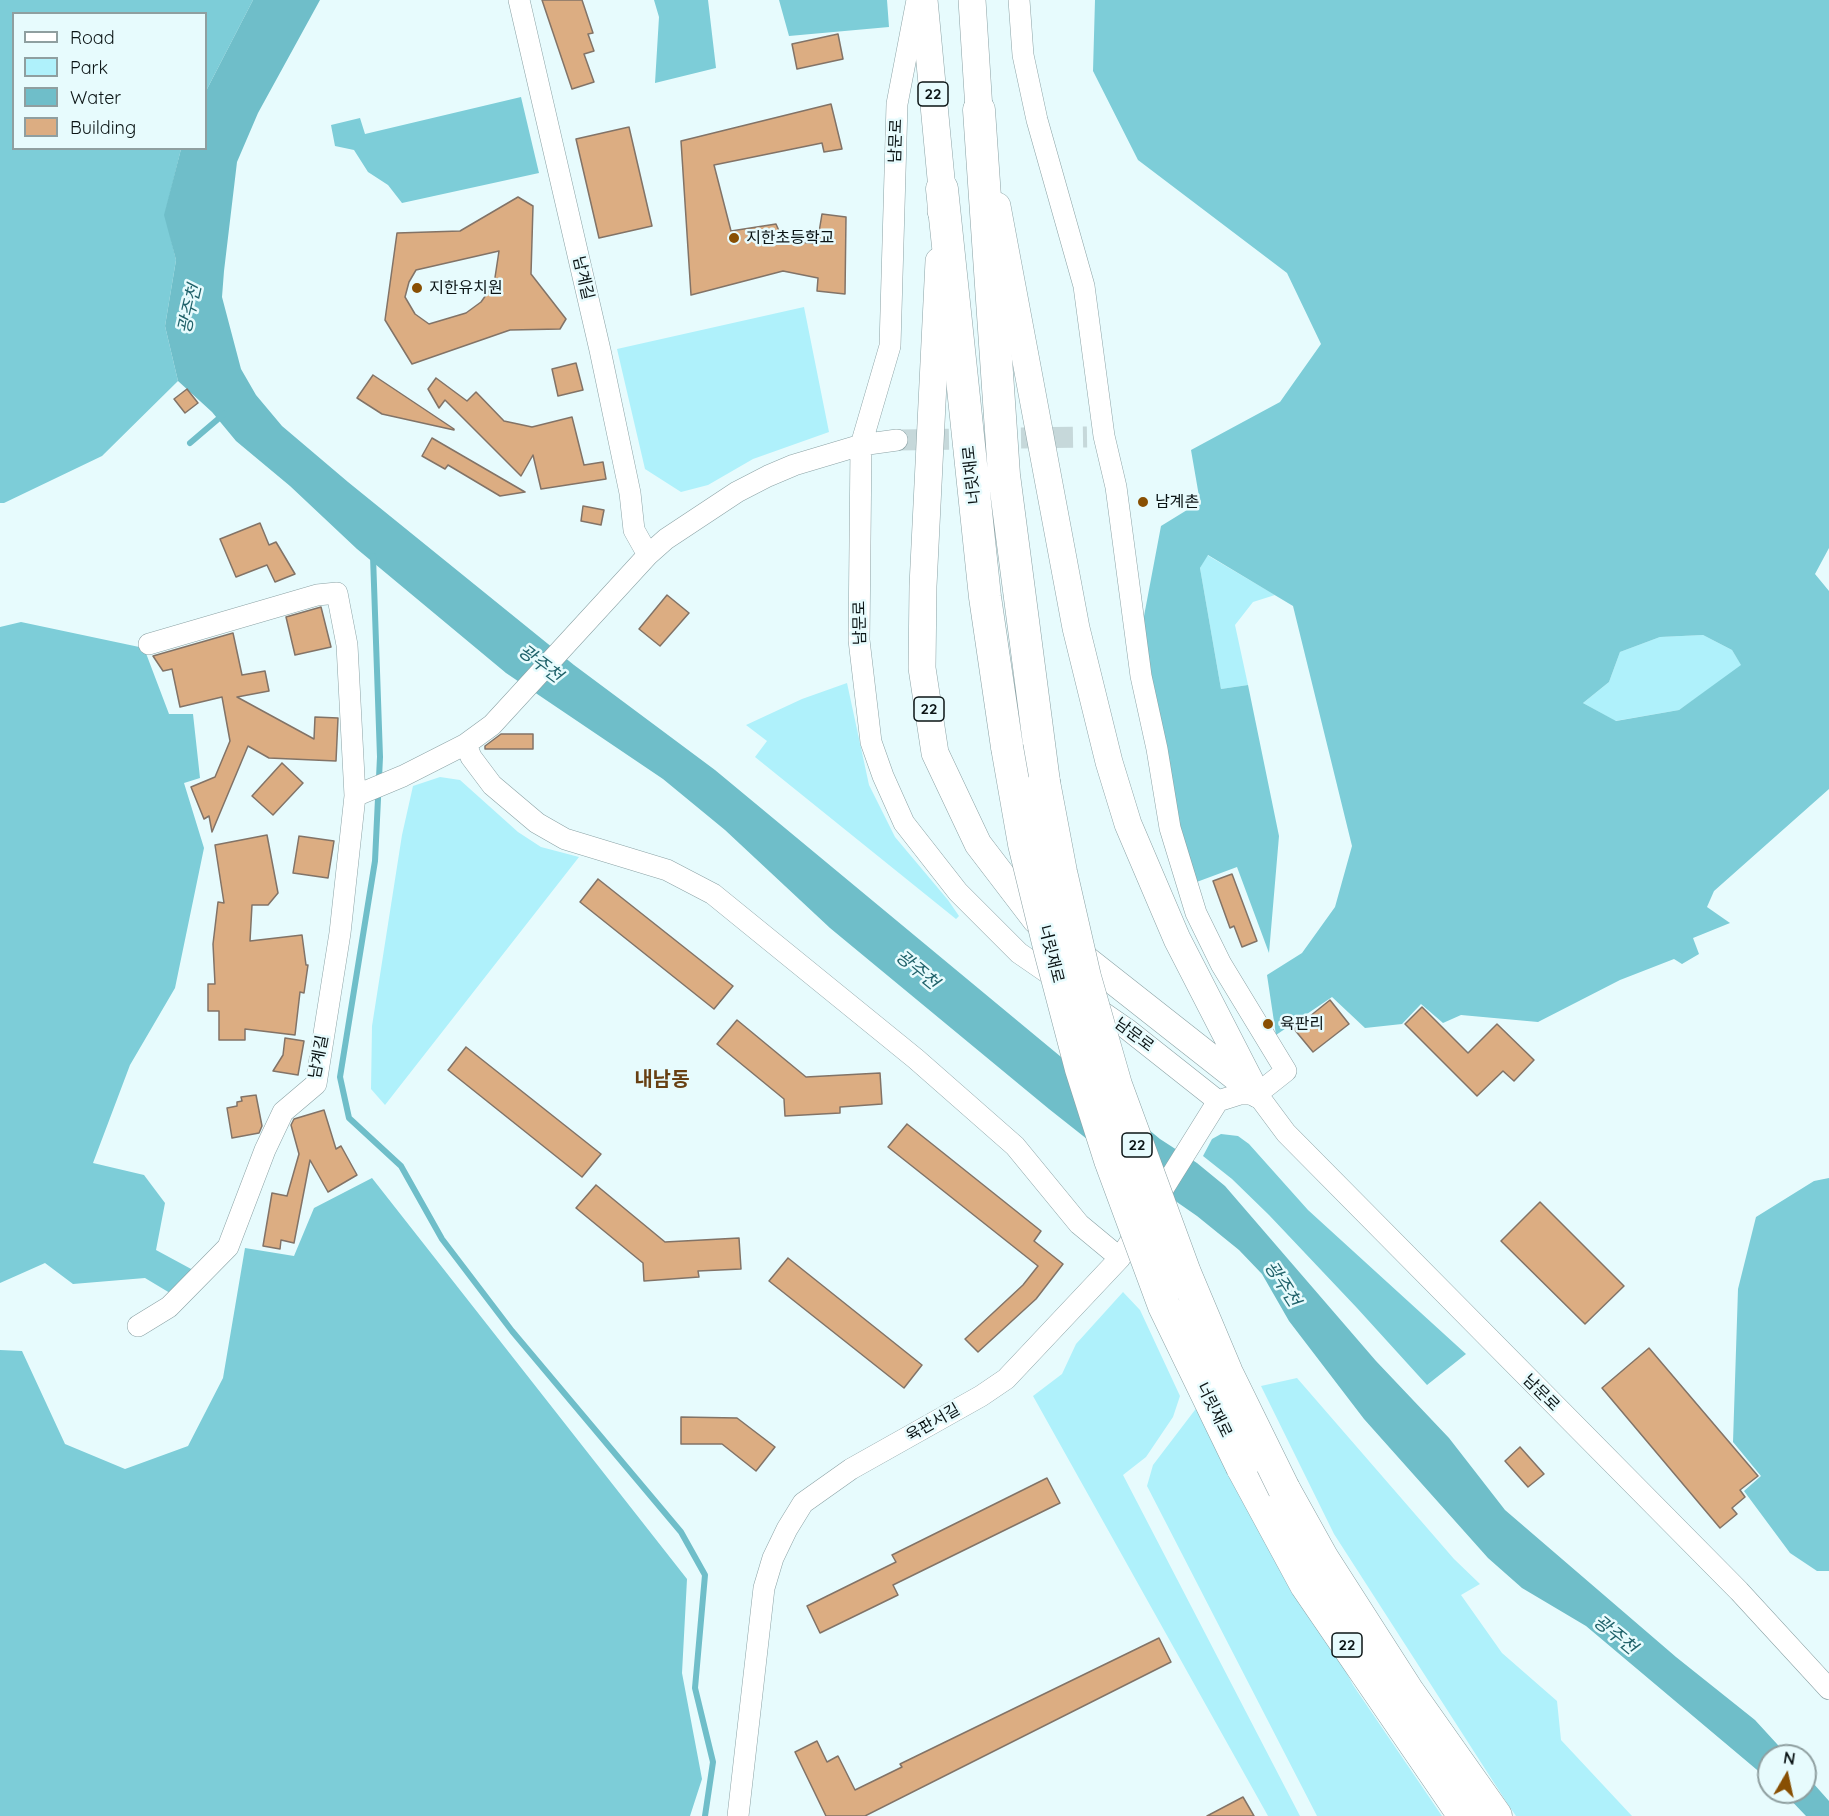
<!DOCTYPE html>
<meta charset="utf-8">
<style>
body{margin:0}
#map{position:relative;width:1829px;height:1816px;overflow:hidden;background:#e7fbfd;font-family:Quicksand,sans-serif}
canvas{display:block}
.legend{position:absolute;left:12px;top:12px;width:195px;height:138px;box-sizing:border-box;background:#e7fbfd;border:2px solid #8f9fa0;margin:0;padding:8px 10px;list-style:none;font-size:18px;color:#0b1415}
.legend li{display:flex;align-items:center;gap:12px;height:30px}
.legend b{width:30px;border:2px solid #8f9fa0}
.north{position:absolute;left:1757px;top:1744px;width:60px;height:60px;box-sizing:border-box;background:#e7fbfd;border:2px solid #8f9fa0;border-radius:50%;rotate:9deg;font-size:16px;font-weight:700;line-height:24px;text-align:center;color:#0b1415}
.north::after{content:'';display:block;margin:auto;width:21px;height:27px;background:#884f03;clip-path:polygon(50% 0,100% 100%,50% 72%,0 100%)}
</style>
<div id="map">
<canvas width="1829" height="1816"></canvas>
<ul class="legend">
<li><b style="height:8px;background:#fff"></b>Road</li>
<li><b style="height:16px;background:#aff1fb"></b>Park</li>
<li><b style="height:16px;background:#6fbec9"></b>Water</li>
<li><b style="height:16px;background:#dcad82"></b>Building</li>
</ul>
<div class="north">N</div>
</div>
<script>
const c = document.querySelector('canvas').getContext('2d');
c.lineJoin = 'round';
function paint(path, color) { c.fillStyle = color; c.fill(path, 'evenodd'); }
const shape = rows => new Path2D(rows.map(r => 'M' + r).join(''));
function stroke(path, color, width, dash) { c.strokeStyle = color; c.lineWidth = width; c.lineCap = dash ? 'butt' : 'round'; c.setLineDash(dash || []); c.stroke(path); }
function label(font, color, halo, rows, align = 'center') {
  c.font = font + ' Quicksand,"Noto Sans KR",sans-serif'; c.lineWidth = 5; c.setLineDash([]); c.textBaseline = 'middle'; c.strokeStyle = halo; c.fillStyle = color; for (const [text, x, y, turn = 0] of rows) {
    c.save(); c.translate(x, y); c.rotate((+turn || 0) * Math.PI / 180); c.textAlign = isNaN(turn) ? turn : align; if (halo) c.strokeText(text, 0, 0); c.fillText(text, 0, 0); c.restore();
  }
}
paint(shape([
 [804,307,829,432,753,459,708,485,681,492,645,469,617,349],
 [1207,555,1275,595,1253,602,1235,625,1248,685,1221,689,1200,568],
 [1703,635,1732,650,1742,666,1679,710,1615,721,1583,703,1609,682,1620,652,1660,637],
 [847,683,869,785,895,837,948,900,959,916,956,919,755,757,767,741,746,725,802,699],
 [440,777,460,780,518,832,541,847,579,857,385,1105,371,1089,372,1026,402,835,413,786],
 [1123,1292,1140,1310,1180,1396,1173,1417,1146,1457,1123,1475,1300,1816,1268,1816,1033,1396,1062,1374,1076,1344],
 [1297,1378,1454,1559,1480,1584,1461,1595,1502,1653,1557,1701,1561,1740,1632,1816,1516,1816,1509,1806,1334,1534,1261,1386],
 [1201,1402,1353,1685,1442,1816,1317,1816,1147,1486,1153,1465]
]), '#aff1fb');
paint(shape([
 [0,0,253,0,206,91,206,14,14,14,14,148,181,149,165,214,176,260,165,326,178,381,102,456,4,503,0,503],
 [654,0,708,0,716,68,655,83,659,17],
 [779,0,887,0,889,27,789,36],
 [1095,0,1829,0,1829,548,1815,574,1829,591,1829,789,1714,891,1707,907,1730,923,1693,938,1699,954,1682,964,1674,959,1620,980,1538,1022,1461,1015,1443,1023,1421,1004,1402,1024,1365,1028,1332,997,1276,1035,1267,975,1302,953,1335,907,1352,846,1293,606,1208,555,1200,568,1221,689,1248,685,1279,836,1269,953,1237,867,1194,883,1180,827,1141,632,1161,526,1200,502,1191,450,1280,402,1321,344,1287,273,1138,160,1093,71],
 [1703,635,1732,650,1741,665,1679,710,1616,721,1583,703,1609,682,1620,652,1660,637],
 [521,97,539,173,402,203,388,185,368,172,354,150,335,146,331,125,360,118,365,134],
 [21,622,144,648,169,714,193,714,200,778,184,783,204,848,175,988,130,1065,93,1163,144,1175,165,1203,156,1250,193,1270,170,1293,145,1278,73,1284,45,1263,0,1283,0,627],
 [1221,1134,1238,1136,1249,1144,1308,1210,1466,1354,1427,1385,1357,1308,1269,1215,1232,1179,1203,1156,1212,1139],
 [372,1178,687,1579,682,1673,702,1779,690,1816,0,1816,0,1350,22,1351,65,1444,125,1469,188,1446,223,1378,245,1248,294,1256,314,1208],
 [1829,1178,1829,1571,1817,1571,1790,1553,1744,1491,1761,1476,1733,1442,1738,1289,1756,1217,1814,1181]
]), '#7dcdd8');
paint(shape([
 [253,0,320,0,258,113,237,162,224,271,222,297,241,369,256,395,282,426,348,482,574,665,715,770,1160,1139,1197,1163,1225,1186,1376,1361,1449,1438,1505,1510,1676,1657,1755,1720,1788,1756,1769,1756,1769,1780,1586,1626,1522,1588,1488,1558,1364,1419,1289,1321,1262,1274,1239,1250,1197,1216,1092,1143,1049,1109,830,928,725,830,663,779,506,673,357,549,290,486,236,441,212,412,178,381,165,326,176,260,164,215,181,149,206,148,206,91],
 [1805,1774,1829,1801,1829,1816,1806,1816,1783,1792,1805,1792]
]), '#6fbec9');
stroke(shape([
 [190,443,224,414],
 [373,556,380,757,375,861,340,1077,349,1118,401,1166,442,1239,512,1331,681,1532,705,1575,695,1688,713,1762,705,1816]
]), '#6fbec9', 6);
const building = shape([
 [542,0,582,0,593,33,588,34,594,51,584,54,594,82,572,89,542,0],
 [838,34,843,59,797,69,792,44,838,34],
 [831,104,842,149,824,152,822,143,714,165,731,231,776,224,783,240,817,244,822,214,846,217,845,294,817,291,818,278,783,271,691,295,681,141,831,104],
 [629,127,652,226,599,238,576,139,629,127],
 [518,197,533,206,531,274,566,319,560,329,510,330,412,364,385,320,397,233,460,231,518,197],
 [499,251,494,284,481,302,466,313,429,324,415,314,405,297,409,282,416,270,499,251],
 [576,363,583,390,558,396,552,369,576,363],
 [373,375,454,429,454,430,382,414,357,398,373,375],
 [436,378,467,401,476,392,504,421,532,427,572,417,584,465,603,462,606,479,541,489,533,455,521,476,445,400,439,408,428,389,436,378],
 [187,389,198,403,185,413,174,399,187,389],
 [432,438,525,492,500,496,448,465,445,469,422,456,432,438],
 [583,506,604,510,601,525,581,521,583,506],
 [260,523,269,545,276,542,295,574,275,582,267,565,236,577,220,539,260,523],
 [667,595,689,613,660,646,639,629,667,595],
 [321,607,331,647,295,655,286,617,321,607],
 [233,633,242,675,265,671,269,691,237,697,314,739,315,717,338,718,336,761,269,758,248,746,212,832,209,816,204,819,191,787,215,777,230,741,222,697,180,707,172,669,163,671,153,656,233,633],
 [501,734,533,734,533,749,485,749,485,746,501,734],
 [282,763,303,783,273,815,252,796,282,763],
 [267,835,278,893,268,905,252,905,250,941,302,935,306,965,308,965,304,993,300,992,295,1035,245,1029,245,1040,219,1040,219,1011,208,1011,208,984,215,984,213,944,218,902,224,903,215,845,267,835],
 [299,836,334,841,328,878,293,873,299,836],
 [1232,874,1257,941,1242,947,1234,926,1230,928,1213,881,1232,874],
 [598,879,733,986,714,1009,580,902,598,879],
 [1330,1000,1349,1024,1313,1052,1294,1029,1330,1000],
 [1422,1007,1468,1053,1497,1024,1534,1060,1514,1081,1503,1071,1477,1096,1405,1024,1422,1007],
 [737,1020,806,1077,880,1073,882,1104,840,1107,840,1113,785,1116,784,1099,717,1044,737,1020],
 [285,1038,304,1041,298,1075,273,1071,283,1055,285,1038],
 [466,1047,601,1154,582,1177,448,1070,466,1047],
 [256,1095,262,1126,259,1133,232,1138,227,1108,237,1106,237,1102,242,1101,241,1097,256,1095],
 [324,1110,336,1149,341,1146,357,1175,328,1192,310,1160,294,1243,281,1240,280,1249,263,1246,272,1193,287,1196,299,1154,291,1125,294,1119,324,1110],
 [907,1124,1041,1231,1034,1241,1063,1264,1036,1299,978,1352,965,1339,1023,1285,1038,1266,888,1147,907,1124],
 [596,1185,665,1242,739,1238,741,1269,698,1271,699,1277,644,1281,643,1263,576,1208,596,1185],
 [1540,1202,1624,1286,1585,1324,1501,1241,1540,1202],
 [788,1258,922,1365,904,1388,769,1281,788,1258],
 [1649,1348,1758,1476,1740,1490,1745,1497,1732,1508,1737,1514,1720,1528,1602,1388,1649,1348],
 [681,1417,737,1418,775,1447,756,1471,722,1444,681,1444,681,1417],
 [1520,1447,1544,1474,1528,1487,1505,1461,1520,1447],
 [1047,1478,1060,1503,893,1585,898,1595,820,1633,807,1606,896,1562,892,1555,1047,1478],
 [1159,1638,1171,1662,865,1816,826,1816,795,1752,817,1741,827,1762,838,1756,855,1790,902,1767,900,1764,1159,1638],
 [1243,1797,1254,1816,1207,1816,1243,1797]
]);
paint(building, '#dcad82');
stroke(building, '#827367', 1.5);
stroke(shape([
 [897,440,1087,437]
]), '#c6d8da', 21, [21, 10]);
const minor = shape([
 [519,0,600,350,630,493,634,530,648,555],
 [917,0,897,104,890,346,861,445,859,640,871,742,883,776,904,823,958,892,1019,953,1061,982],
 [1019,0,1023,55,1037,120,1084,286,1104,436,1116,487,1141,676,1157,749,1170,828,1196,913,1221,964,1286,1071,1257,1094],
 [466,744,471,757,492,785,537,823,565,839,667,870,713,894,916,1059,1015,1146,1079,1224,1120,1258],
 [355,796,403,776,466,744,492,725,648,555,666,539,737,492,768,476,794,465,861,445,897,440],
 [1091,1004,1127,1029,1218,1101],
 [1257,1094,1286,1133,1739,1591,1829,1689],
 [138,1326,169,1307,228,1247,265,1150,283,1112,316,1084,340,933,355,796,347,645,337,593,317,595,149,644],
 [738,1816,764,1588,773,1558,787,1529,803,1503,851,1469,981,1396,1006,1379,1120,1258,1218,1101,1240,1094,1257,1094]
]);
const major = shape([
 [924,0,942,189,941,211],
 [972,0,979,110,982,130],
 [997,206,1076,628,1109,762,1128,824,1177,939,1252,1085],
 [939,261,923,586,922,668,935,753,978,844,1036,920,1257,1094]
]);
const highway = shape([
 [979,110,1004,475,1044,782],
 [942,189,985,597,1007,747],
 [1242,1467,1306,1585,1464,1816],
 [1284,1489,1323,1559,1407,1690,1496,1816]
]);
stroke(minor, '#8ba2a5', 22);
stroke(major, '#8ba2a5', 28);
stroke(highway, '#8ba2a5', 33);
stroke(minor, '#fff', 21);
stroke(major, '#fff', 27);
stroke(highway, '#fff', 32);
const highwayBridge = shape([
 [1007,747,1024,844,1050,951,1081,1069,1110,1160,1164,1306,1242,1467],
 [1044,782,1061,872,1085,977,1116,1085,1185,1273,1227,1373,1284,1489]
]);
stroke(highwayBridge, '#8ba2a5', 33, []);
stroke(highwayBridge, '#fff', 32);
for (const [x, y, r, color] of [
 [734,238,6,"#884f03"],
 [417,288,6,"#884f03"],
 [1143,502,6,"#884f03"],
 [1268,1024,6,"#884f03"]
]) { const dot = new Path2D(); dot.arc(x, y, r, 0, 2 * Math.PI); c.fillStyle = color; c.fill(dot); stroke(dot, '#e7fbfd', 2); }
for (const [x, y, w] of [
 [933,94,30],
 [929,709,30],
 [1137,1145,30],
 [1347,1645,30]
]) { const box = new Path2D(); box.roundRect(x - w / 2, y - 12, w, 24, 4.5); c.fillStyle = '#e7fbfd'; c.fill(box); stroke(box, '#0b1415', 1.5); }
label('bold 15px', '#0b1415', null, [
 ["22",933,94],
 ["22",929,709],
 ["22",1137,1145],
 ["22",1347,1645]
]);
label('16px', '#0b1415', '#e7fbfd', [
 ["남문로",896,141,-88],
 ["남계길",583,278,77],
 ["너릿재로",972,475,-96],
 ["남문로",860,623,-91],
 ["너릿재로",1051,954,76],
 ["남문로",1134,1035,37],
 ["남계길",319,1057,-79],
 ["남문로",1541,1393,45],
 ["너릿재로",1214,1410,64],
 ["육판서길",933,1423,-30]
]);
label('16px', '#0b1415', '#e7fbfd', [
 ["지한초등학교",746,238],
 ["지한유치원",429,288],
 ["남계촌",1155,502],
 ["육판리",1280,1024]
], 'left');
label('italic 18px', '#20626a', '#e7fbfd', [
 ["광주천",190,309,-77],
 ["광주천",540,664,37],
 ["광주천",917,970,40],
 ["광주천",1282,1284,57],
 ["광주천",1615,1635,39]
]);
label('bold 20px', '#673f12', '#e7fbfd', [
 ["내남동",662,1080]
]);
</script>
